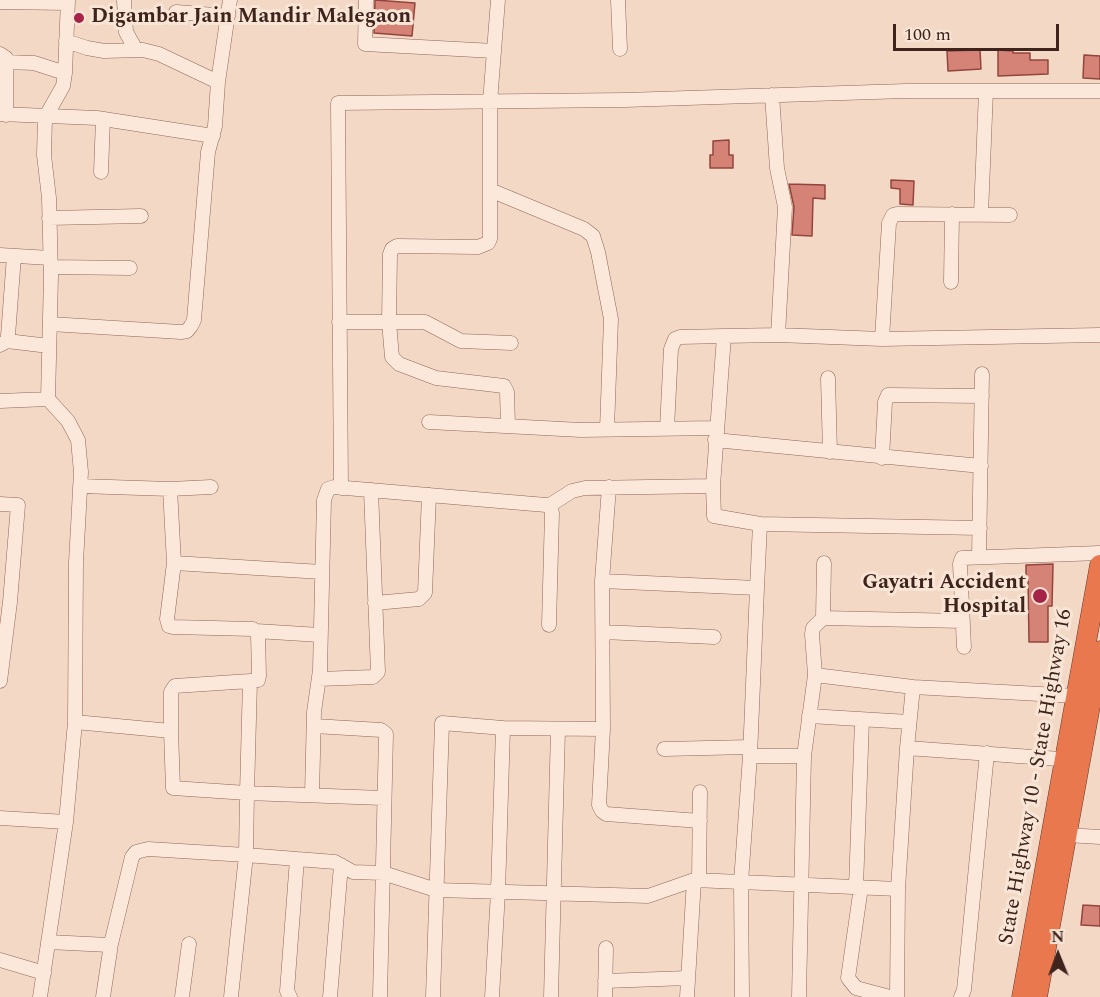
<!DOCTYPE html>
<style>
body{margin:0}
#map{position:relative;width:1100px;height:997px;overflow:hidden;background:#f3d8c5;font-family:Spectral,serif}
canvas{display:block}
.north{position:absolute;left:1028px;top:925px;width:60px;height:60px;-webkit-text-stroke:4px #f9e5d5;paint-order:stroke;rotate:359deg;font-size:16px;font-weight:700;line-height:24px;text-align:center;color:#3f241e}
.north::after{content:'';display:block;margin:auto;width:21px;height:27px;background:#3f241e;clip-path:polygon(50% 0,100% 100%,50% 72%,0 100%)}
.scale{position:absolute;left:893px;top:24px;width:166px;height:27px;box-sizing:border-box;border:3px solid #3f241e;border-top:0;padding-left:8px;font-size:18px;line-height:21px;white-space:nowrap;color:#3f241e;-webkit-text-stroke:4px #f9e5d5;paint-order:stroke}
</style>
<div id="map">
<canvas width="1100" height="997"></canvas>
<div class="north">N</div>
<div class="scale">100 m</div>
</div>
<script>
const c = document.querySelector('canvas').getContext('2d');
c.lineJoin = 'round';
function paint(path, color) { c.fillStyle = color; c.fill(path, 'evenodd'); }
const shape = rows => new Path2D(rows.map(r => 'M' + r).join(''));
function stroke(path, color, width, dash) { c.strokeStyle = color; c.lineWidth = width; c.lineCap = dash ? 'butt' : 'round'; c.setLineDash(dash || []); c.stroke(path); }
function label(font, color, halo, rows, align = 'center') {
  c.font = font + ' Spectral,serif'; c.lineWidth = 6; c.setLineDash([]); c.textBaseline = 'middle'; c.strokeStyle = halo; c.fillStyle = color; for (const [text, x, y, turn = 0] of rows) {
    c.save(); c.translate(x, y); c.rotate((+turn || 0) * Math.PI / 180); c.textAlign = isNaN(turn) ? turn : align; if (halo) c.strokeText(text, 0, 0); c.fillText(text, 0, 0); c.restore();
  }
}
const building = shape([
 [375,0,415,3,412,36,374,33,375,0],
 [980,50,981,69,948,71,947,51,980,50],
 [998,50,1013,51,1013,53,1030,53,1030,60,1048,60,1048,74,998,76,998,50],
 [1084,55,1100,56,1100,79,1083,78,1084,55],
 [729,140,729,155,733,155,733,168,710,168,710,155,713,155,713,141,729,140],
 [891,180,914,181,913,205,900,204,900,189,891,188,891,180],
 [789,184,825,185,825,199,813,198,812,236,792,235,794,207,789,184],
 [1053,564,1052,606,1048,606,1048,642,1029,642,1028,579,1026,579,1026,565,1053,564],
 [1083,905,1100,906,1100,926,1081,925,1083,905]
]);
paint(building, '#d58377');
stroke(building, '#92453c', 1.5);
const minor = shape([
 [124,0,126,32,136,50],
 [366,0,365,44,494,51],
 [498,0,490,102,490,239,488,243,478,247,397,246,392,249,390,254,389,322,392,357,399,364,436,378,504,386,507,392,508,426],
 [618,0,620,49],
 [0,2,67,3],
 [176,12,228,16],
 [0,54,6,58,6,115],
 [5,62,34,63,65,73],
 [218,82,230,0],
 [772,95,777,168,785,207,778,335],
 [0,114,97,118,213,136],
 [101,172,103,119],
 [490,190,584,229,593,236,598,252,611,319,607,429],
 [981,214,986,91],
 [49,218,141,216],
 [0,255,50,258],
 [51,267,130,268],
 [951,282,952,214],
 [339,322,425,322,461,341,511,343],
 [50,324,181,332,187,331,191,326,194,320,208,152,215,126,218,82,159,54,143,50,104,51,87,48,66,41],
 [882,339,889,223,893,215,897,214,1010,215],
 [7,341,49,346],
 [0,345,7,341,8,336,14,256],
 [828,378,830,452],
 [0,401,48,399],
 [429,422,581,430,716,428],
 [667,428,671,349,675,339,680,337,724,336],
 [715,440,981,466],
 [882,458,885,402,888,395,982,396],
 [80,486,170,489,211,487],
 [341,488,338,103,625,100,906,91,1100,91],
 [170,489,174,563,167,619,169,626,173,627,253,629,258,634,259,676,258,680,250,681,247,793,383,798],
 [0,504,18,505,10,602,0,681],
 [760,524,980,528],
 [979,557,982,374],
 [174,563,322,572],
 [602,581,609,487],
 [757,588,760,524,714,516,713,486,724,336,778,335,882,339,1100,335],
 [375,603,419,599,425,593,429,495],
 [823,618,824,563],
 [549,625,552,513,550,505],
 [256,631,320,635],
 [603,632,714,637],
 [964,647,960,564,962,558,1100,553],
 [815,675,812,634,813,628,823,618,963,621],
 [319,679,373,677,378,672,371,490],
 [913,687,1076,696],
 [809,716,909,722],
 [75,722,171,731,173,788,247,793,246,855,335,862,353,872,383,873,436,890,648,896,694,880,741,882,750,756,757,588,602,581,603,729,503,728],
 [314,726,381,730,386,734,380,997],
 [603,729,599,805,602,811,606,814,700,821],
 [171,731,171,692,175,686,250,681],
 [664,749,750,747],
 [750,756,804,756,815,675,913,687,907,748],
 [312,795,314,712,320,670,324,500,328,489,334,487,546,505,550,505,572,491,585,488,713,486],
 [0,818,66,822],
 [1067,835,1100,837],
 [699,880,700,792],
 [856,887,862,720],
 [861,887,848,978,856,988,890,997],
 [48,942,109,945,110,951,103,997],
 [110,948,132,857,136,852,148,849,246,855,231,997],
 [0,960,44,973],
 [605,981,688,978],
 [40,997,66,822,75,722,76,562,81,472,78,440,68,421,48,399,51,276,49,198,44,155,45,118,63,86,65,73,68,0],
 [182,997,189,944],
 [290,997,287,991,297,859],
 [330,997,341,865],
 [433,997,442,723,503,728,498,892,492,997],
 [551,997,558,729],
 [605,997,606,948],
 [687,997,694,880],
 [742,997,741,882,898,889,907,748,1074,760],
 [799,997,804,756],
 [897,997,898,889],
 [961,997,964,990,987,753]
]);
const highway = shape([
 [1022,997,1100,565],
 [1037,997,1100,651]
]);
stroke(minor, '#906658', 15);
stroke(highway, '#5e362d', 21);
stroke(minor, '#fce8da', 14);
stroke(highway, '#e9784e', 20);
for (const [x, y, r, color] of [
 [79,18,6,"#a62249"],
 [1040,596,8,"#a62249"]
]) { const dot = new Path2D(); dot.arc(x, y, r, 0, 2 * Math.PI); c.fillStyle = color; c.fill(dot); stroke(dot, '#f9e5d5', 2); }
label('bold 21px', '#3f241e', '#f9e5d5', [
 ["Digambar Jain Mandir Malegaon",91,18],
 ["Gayatri Accident",1026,584,"right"],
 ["Hospital",1026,608,"right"]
], 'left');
label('21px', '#3f241e', '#f9e5d5', [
 ["State Highway 10 - State Highway 16",1037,777,-80]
]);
</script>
